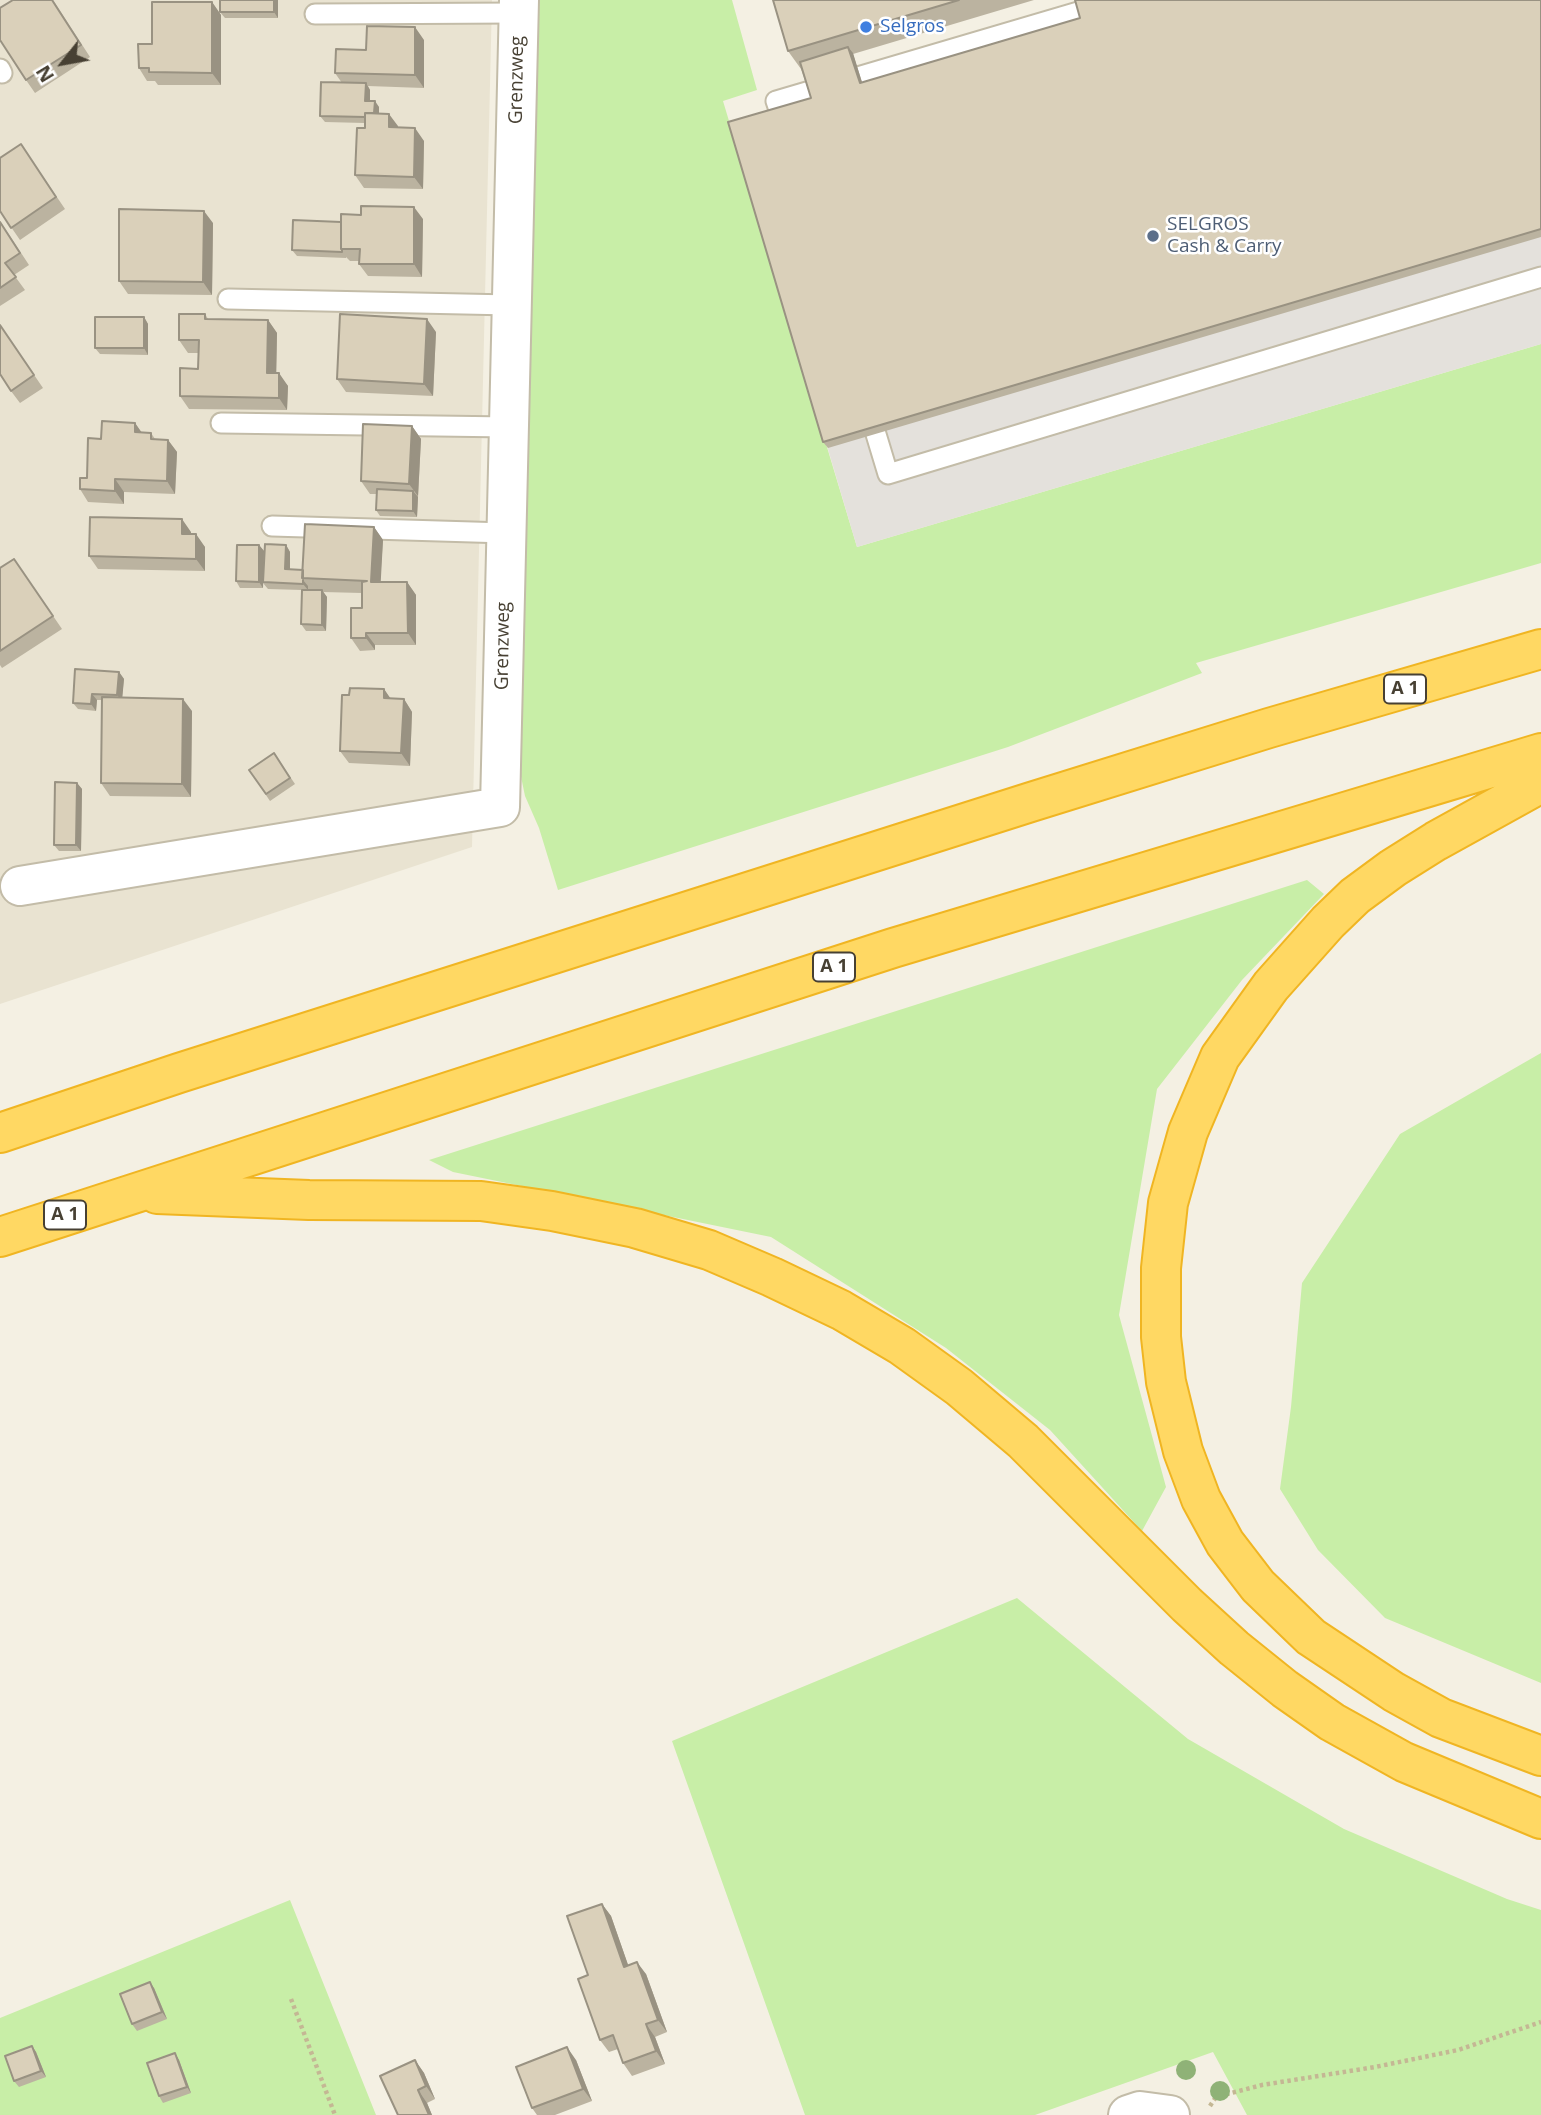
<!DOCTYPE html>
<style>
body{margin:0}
#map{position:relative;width:1541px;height:2115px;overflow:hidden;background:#f4f0e3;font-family:"Open Sans",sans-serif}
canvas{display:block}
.north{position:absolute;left:28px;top:28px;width:70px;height:70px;-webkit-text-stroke:5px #fff;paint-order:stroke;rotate:239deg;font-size:19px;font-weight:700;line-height:28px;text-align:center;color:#474033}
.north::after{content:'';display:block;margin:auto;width:24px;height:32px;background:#474033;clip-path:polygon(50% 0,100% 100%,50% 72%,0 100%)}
</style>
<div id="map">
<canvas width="1541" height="2115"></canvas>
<div class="north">N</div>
</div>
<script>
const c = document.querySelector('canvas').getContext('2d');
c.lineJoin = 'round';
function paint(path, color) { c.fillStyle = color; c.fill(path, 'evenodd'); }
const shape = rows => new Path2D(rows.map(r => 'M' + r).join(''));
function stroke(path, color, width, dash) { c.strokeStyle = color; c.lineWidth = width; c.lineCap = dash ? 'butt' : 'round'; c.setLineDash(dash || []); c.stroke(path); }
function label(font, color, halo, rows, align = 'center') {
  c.font = font + ' "Open Sans",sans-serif'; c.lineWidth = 5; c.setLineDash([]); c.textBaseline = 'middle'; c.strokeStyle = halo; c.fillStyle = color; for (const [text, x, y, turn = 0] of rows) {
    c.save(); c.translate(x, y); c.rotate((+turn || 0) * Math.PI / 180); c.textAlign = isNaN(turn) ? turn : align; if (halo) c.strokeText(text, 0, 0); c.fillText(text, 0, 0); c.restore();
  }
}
paint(shape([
 [0,0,492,0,472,847,0,1004]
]), '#e9e3d1');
paint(shape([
 [529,0,732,0,757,90,723,101,857,547,1541,344,1541,563,1196,663,1202,673,1008,747,558,890,539,828,525,796,518,762],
 [1307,880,1324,894,1242,980,1157,1089,1119,1315,1166,1487,1142,1531,1050,1430,946,1348,771,1237,453,1172,429,1160],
 [1541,1053,1541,1683,1385,1618,1318,1550,1280,1489,1291,1407,1302,1283,1400,1134],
 [1017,1598,1188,1739,1344,1829,1507,1899,1541,1910,1541,2115,1247,2115,1213,2052,1035,2115,805,2115,672,1741],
 [290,1900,376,2115,0,2115,0,2018]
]), '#c8eea7');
paint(shape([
 [1541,0,1541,344,857,547,733,129]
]), '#e4e1dc');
const lane = shape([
 [315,14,518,13],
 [0,69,2,73],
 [786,130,776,101,1119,0],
 [228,299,511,305],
 [869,411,888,474,1541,277],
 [221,423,509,427],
 [272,526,506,533]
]);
const street = shape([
 [20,886,500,807,519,0],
 [1128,2115,1140,2111,1170,2115]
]);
const highway = shape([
 [1541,783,1436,841,1393,868,1355,896,1328,922,1271,986,1220,1057,1188,1132,1168,1203,1161,1268,1161,1337,1166,1382,1183,1451,1201,1499,1225,1543,1258,1586,1311,1637,1394,1692,1441,1718,1541,1756],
 [0,1133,179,1073,1031,802,1269,728,1541,649],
 [157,1194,309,1200,481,1201,552,1211,635,1228,709,1250,772,1277,841,1310,902,1346,959,1387,1023,1441,1187,1605,1234,1648,1285,1689,1332,1722,1404,1762,1541,1819],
 [0,1237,893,948,1541,753]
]);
stroke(lane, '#c3bca8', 23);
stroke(street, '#c3bca8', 42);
stroke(highway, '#f0b522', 42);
stroke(shape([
 [291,1999,335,2115],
 [1210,2106,1216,2097,1262,2085,1375,2067,1458,2050,1541,2022]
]), '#c4b794', 4.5, [3.5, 3.5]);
stroke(lane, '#fff', 19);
stroke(street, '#fff', 38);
stroke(highway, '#ffd863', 38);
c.fillStyle = '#8fb277';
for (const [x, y] of [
 [1186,2070],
 [1220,2091]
]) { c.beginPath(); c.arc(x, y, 10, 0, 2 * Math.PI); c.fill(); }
paint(shape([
 [53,0,90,57,35,93,26,80],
 [278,0,278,18,225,18,220,12],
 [773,0,1034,0,853,54,862,82,1541,0,1541,237,828,448,823,442,811,98,801,69,788,51],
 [212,2,221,15,221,85,158,85,155,81,147,81,139,68,152,44],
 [424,40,424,88,368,86,370,90,370,101,379,107,379,113,398,127,424,141,423,189,364,188,355,175,365,123,325,122,320,116,342,83,335,73,366,50],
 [21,144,65,209,20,240,0,211],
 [423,219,422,277,368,276,359,264,359,261,350,261,346,257,346,258,297,256,292,250,341,222],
 [0,221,29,265,14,275,25,290,0,306],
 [213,223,212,295,128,294,119,281],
 [205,314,208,319,268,320,277,333,276,373,288,386,287,410,189,409,180,396,198,369,199,353,188,353,179,340],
 [144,317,148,324,148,355,100,354,95,348],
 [0,325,43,388,20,403,11,391],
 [436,332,433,396,346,392,337,379],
 [135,423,142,433,151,433,155,439,168,440,177,452,175,494,124,492,124,504,88,502,80,489,87,478,101,439],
 [412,426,421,439,417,517,380,516,376,510,376,494,370,494,361,481],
 [374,527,383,540,380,582,407,582,416,595,416,645,375,645,375,650,360,651,351,638,362,608,362,593,323,592,327,597,326,631,306,631,301,624,302,590,268,589,263,583,263,588,240,588,236,581,259,545,264,551,286,545,290,552,290,569,303,570],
 [191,532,191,534,205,547,205,571,98,569,89,556],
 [14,559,62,629,2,668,0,665,0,568],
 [119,672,124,679,122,697,192,711,191,797,110,796,101,783,102,700,97,700,96,711,78,709,73,703],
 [384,689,390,699,404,699,412,712,410,766,349,763,340,751,349,695],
 [274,753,295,784,270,801,249,770],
 [77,783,82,789,81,851,59,851,54,845],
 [602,1904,611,1916,628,1965,646,1974,667,2032,655,2037,665,2064,632,2076,623,2063,618,2049,609,2052,600,2040,588,1975],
 [154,1988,167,2019,137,2031,132,2024],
 [32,2046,36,2052,46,2077,19,2087,14,2081],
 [175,2053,179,2060,191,2093,163,2103,159,2096],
 [415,2060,424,2073,435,2099,427,2103,432,2115,398,2115],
 [576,2060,592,2101,555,2115,537,2115,532,2108]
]), '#bbb3a0');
paint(shape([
 [274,0,278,0,278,18,274,12],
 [212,2,221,15,221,85,212,73],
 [415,27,424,40,424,88,415,75],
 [848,47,853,53,864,89,860,83],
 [366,83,370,90,370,107,365,101],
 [375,101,379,107,379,124,374,117],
 [389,114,398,126,398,140,389,127],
 [415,128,424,141,423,189,414,177],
 [414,207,423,219,422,277,414,264],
 [204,211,213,223,212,295,203,282],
 [144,317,148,324,148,355,144,348],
 [427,319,436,332,433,396,424,384],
 [268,320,277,333,276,386,267,373],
 [279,373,288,386,287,410,279,398],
 [135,423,144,436,135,432],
 [412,426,421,439,418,496,409,484],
 [168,440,177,452,175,494,167,481],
 [115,479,124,492,124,504,115,491],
 [413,491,418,497,417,517,413,511],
 [182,519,191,532,191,547,182,534],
 [374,527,383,540,380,595,371,582],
 [196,534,205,547,205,571,196,559],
 [259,545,264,551,263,588,259,582],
 [286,545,290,552,290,575,285,569],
 [303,580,308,586,308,590,303,584],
 [407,582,416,595,416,645,408,633],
 [322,590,327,597,326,631,322,625],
 [366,633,375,645,375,650,366,638],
 [119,672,124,679,122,701,117,695],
 [384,689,393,702,384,698],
 [92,694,97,700,96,711,91,704],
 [183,699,192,711,191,797,182,784],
 [404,699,412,712,410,766,401,753],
 [77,783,82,789,81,851,76,845],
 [602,1904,611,1916,633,1979,624,1967],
 [637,1962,646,1974,667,2032,658,2020],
 [150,1982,154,1988,167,2019,162,2012],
 [646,2024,655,2037,665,2064,656,2051],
 [32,2046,36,2052,46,2077,41,2071],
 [567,2047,576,2060,592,2101,583,2089],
 [175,2053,179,2060,191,2093,187,2087],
 [415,2060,424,2073,435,2099,426,2086],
 [418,2090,427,2103,432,2115,429,2115]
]), '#999282');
const building = shape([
 [13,0,52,0,81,45,26,80,0,40,0,8,13,0],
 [220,0,274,0,274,12,220,12,220,0],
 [773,0,959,0,788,51,773,0],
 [1075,0,1541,0,1541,229,823,442,728,122,811,98,800,62,848,47,860,83,1080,18,1075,0],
 [152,2,212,2,212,73,149,72,149,68,139,68,138,44,152,44,152,2],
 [367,26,415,27,415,75,335,73,336,49,366,50,367,26],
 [321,82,366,83,365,101,375,101,374,113,365,113,365,117,320,116,321,82],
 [365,113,389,114,389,127,415,128,414,177,355,175,357,128,365,128,365,113],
 [21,144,56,197,11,228,0,211,0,158,21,144],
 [361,206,414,207,414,264,359,264,360,249,341,249,341,214,361,215,361,206],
 [119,209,204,211,203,282,119,281,119,209],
 [293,220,341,222,341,249,342,249,342,252,292,250,293,220],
 [0,222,20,253,5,263,16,277,0,288,0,222],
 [179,314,205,314,205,319,268,320,267,373,279,373,279,398,180,396,180,368,198,369,199,340,179,340,179,314],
 [340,314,427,319,424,384,337,379,340,314],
 [95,317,144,317,144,348,95,348,95,317],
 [0,325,34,375,11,391,0,374,0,325],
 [102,421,135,423,135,432,151,433,151,439,168,440,167,481,115,479,115,491,80,489,80,478,87,478,88,438,101,439,102,421],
 [363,424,412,426,409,484,361,481,363,424],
 [377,489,413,491,413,511,376,510,377,489],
 [90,517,182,519,182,534,196,534,196,559,89,556,90,517],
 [305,524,374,527,371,582,407,582,408,633,366,633,366,638,351,638,351,608,362,608,362,582,367,581,302,578,305,524],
 [265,544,286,545,285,569,303,570,303,584,263,582,265,544],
 [237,545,259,545,259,582,236,581,237,545],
 [14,559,53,616,0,651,0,568,14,559],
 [302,590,322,590,322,625,301,624,302,590],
 [75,669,119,672,117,695,92,694,91,704,73,703,75,669],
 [350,688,384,689,384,698,404,699,401,753,340,751,342,695,349,695,350,688],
 [102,697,183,699,182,784,101,783,102,697],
 [274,753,290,778,266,794,249,770,274,753],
 [55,782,77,783,76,845,54,845,55,782],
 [602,1904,624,1967,637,1962,658,2020,646,2024,656,2051,623,2063,613,2035,600,2040,578,1979,588,1975,567,1916,602,1904],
 [150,1982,162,2012,132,2024,120,1994,150,1982],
 [32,2046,41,2071,14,2081,5,2056,32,2046],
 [567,2047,583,2089,532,2108,516,2067,567,2047],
 [175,2053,187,2087,159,2096,147,2063,175,2053],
 [415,2060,426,2086,418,2090,429,2115,398,2115,380,2076,415,2060]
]);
paint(building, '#dad0ba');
stroke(building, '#999282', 2);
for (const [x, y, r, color] of [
 [866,27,7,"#3f7fe0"],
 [1153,236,7,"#5c6f8a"]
]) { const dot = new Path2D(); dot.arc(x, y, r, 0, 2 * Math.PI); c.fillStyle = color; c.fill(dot); stroke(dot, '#fff', 2.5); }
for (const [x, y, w] of [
 [1405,689,42],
 [834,967,42],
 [65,1215,42]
]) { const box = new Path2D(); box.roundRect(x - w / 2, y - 14.5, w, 29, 5); c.fillStyle = '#fff'; c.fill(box); stroke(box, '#474033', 2); }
label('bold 18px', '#474033', null, [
 ["A 1",1405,689],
 ["A 1",834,967],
 ["A 1",65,1215]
]);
label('19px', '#366cbe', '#fff', [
 ["Selgros",880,27]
], 'left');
label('19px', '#474033', '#fff', [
 ["Grenzweg",517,80,-89],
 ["Grenzweg",503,646,-89]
]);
label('19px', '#4e5e75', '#fff', [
 ["SELGROS",1167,225],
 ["Cash & Carry",1167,247]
], 'left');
</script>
